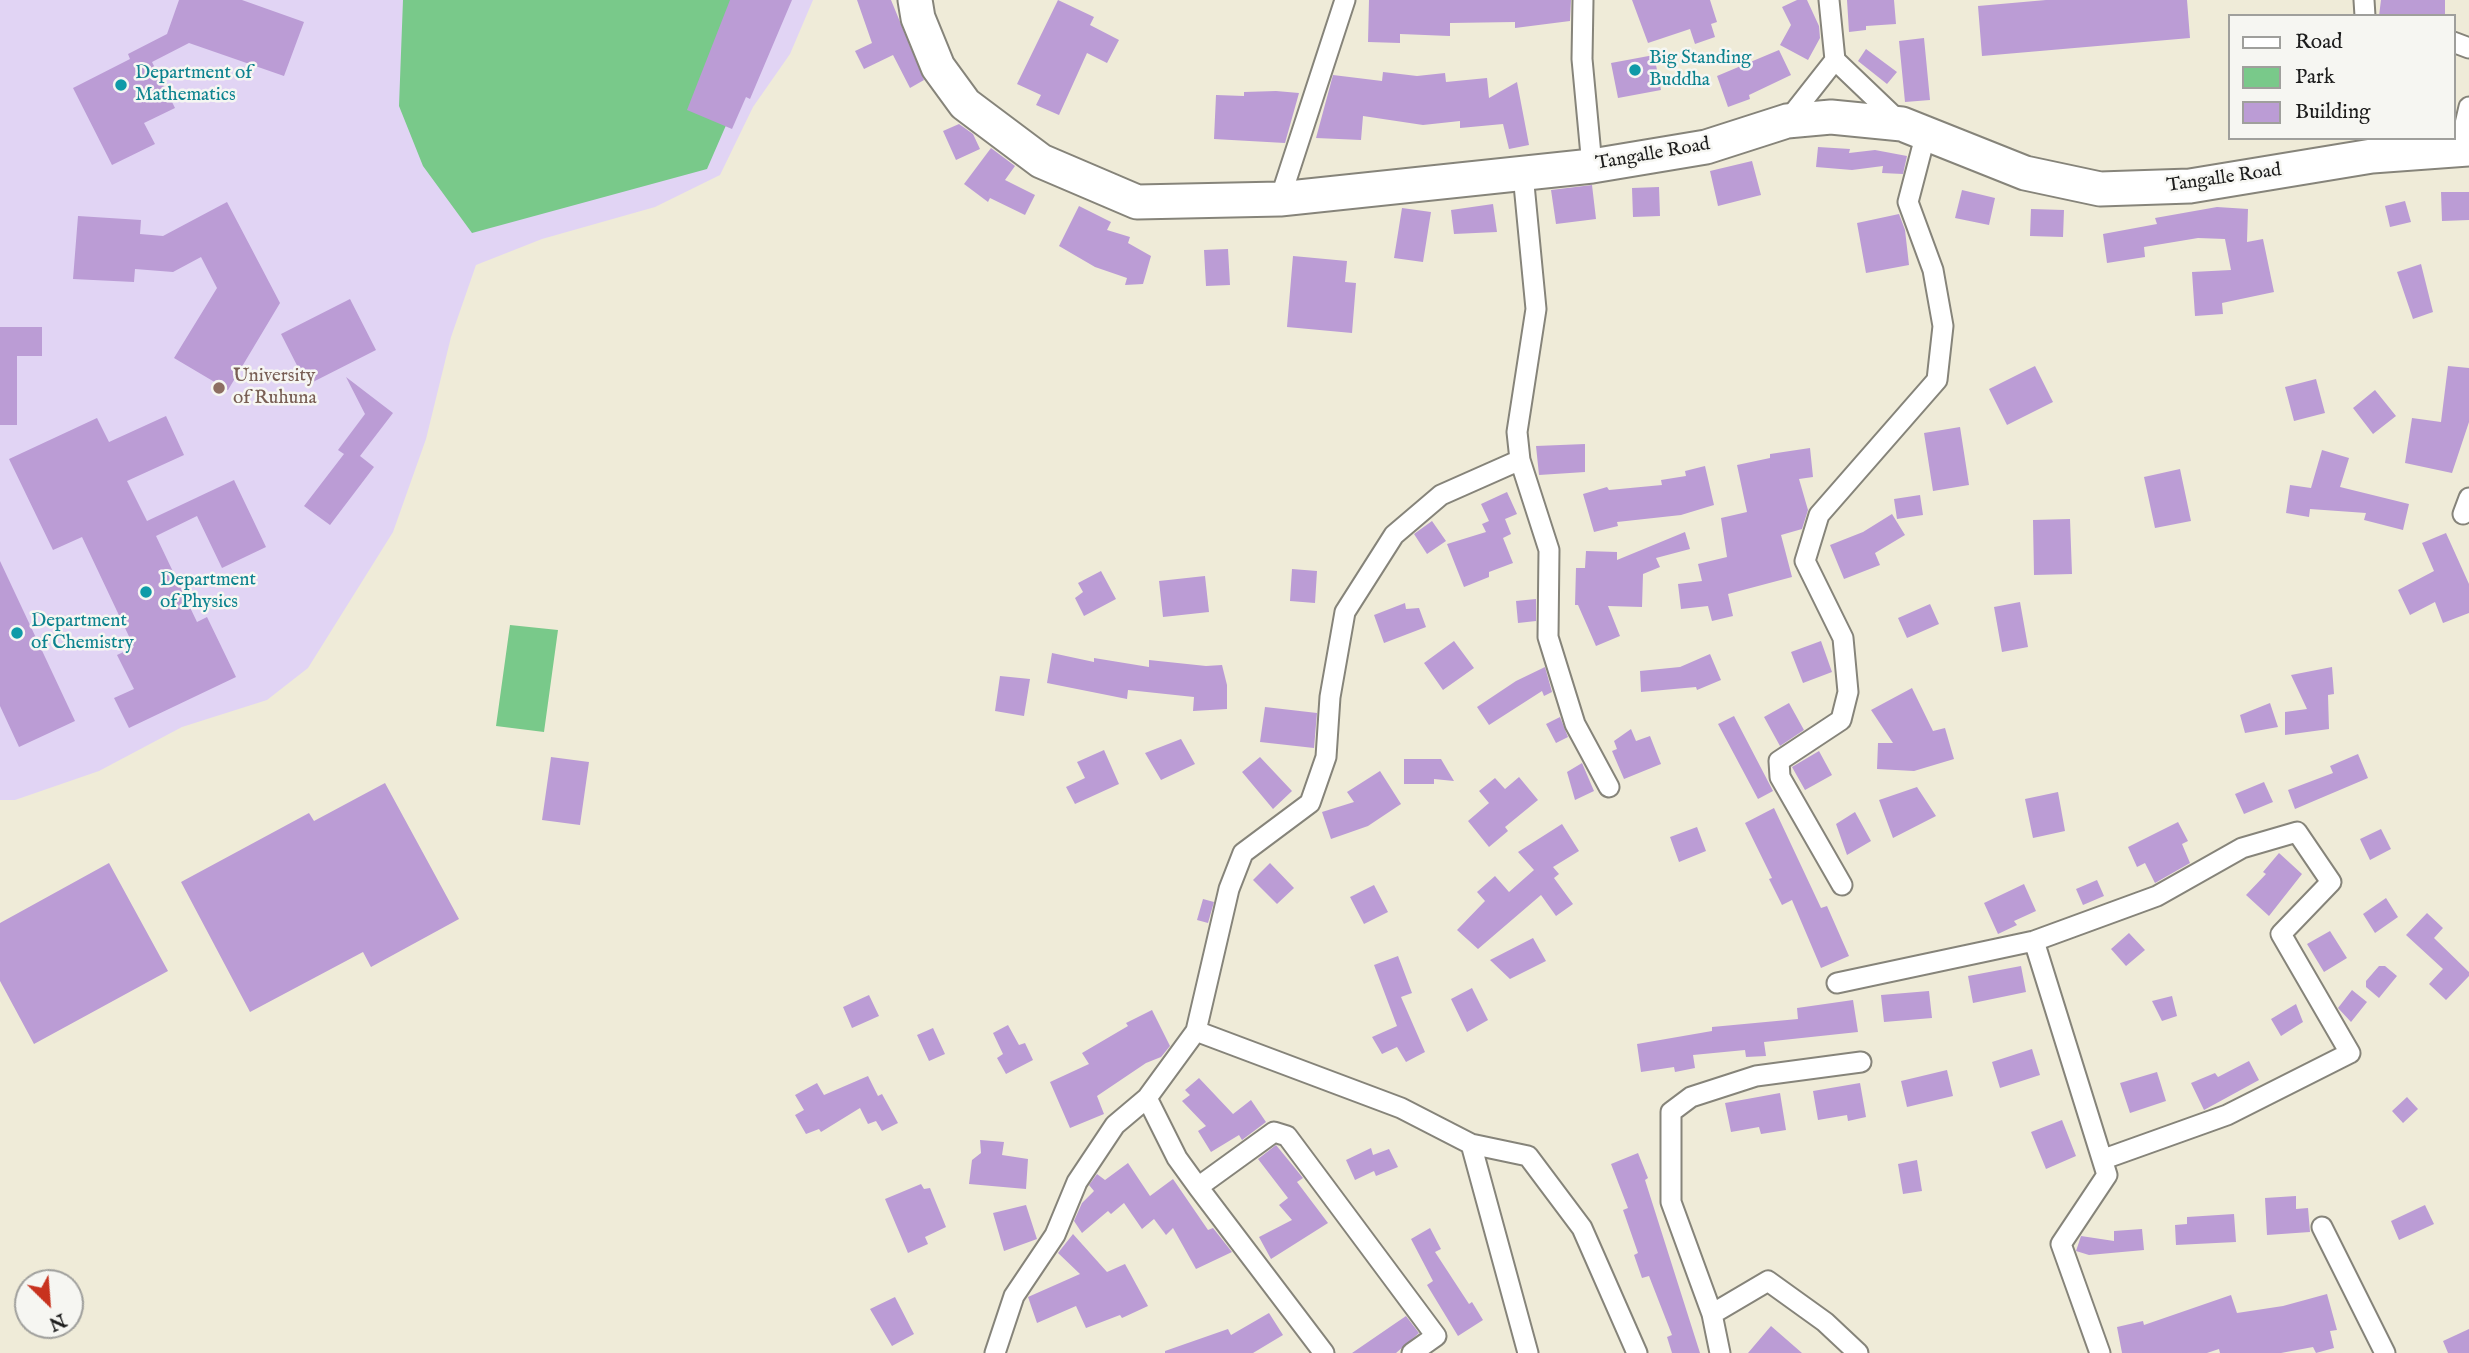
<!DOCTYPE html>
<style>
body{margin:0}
#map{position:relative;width:2469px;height:1353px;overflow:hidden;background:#efebd8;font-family:"IM FELL English",serif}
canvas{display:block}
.legend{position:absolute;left:2228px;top:14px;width:228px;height:126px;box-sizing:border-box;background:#f6f6f2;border:2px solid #9f9f9c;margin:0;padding:9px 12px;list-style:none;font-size:21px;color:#1c1c1c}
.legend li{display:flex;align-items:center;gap:14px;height:35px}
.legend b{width:35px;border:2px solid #9f9f9c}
.north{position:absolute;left:14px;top:1269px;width:70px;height:70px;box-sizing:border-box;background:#f6f6f2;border:2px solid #9f9f9c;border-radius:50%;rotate:155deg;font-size:19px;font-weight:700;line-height:28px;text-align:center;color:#1c1c1c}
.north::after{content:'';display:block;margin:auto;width:24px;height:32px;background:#c8321e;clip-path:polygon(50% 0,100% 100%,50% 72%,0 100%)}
</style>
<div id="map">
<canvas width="2469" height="1353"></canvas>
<ul class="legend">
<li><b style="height:9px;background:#fff"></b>Road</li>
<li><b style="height:19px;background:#79c98a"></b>Park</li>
<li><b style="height:19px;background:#bb9cd5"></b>Building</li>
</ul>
<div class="north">N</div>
</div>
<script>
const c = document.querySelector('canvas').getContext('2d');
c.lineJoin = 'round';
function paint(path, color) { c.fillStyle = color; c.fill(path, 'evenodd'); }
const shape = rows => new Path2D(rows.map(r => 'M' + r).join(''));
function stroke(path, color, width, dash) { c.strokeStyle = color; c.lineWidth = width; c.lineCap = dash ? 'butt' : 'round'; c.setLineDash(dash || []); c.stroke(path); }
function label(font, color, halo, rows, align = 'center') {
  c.font = font + ' "IM FELL English",serif'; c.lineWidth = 5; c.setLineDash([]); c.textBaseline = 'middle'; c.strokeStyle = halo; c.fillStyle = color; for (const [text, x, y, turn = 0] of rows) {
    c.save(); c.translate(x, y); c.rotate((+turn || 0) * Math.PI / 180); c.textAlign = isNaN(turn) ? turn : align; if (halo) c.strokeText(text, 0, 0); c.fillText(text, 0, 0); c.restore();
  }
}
paint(shape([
 [0,0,813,0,790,54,753,107,720,175,655,207,542,239,476,265,451,337,426,439,393,532,308,668,267,700,182,727,99,771,15,800,0,800]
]), '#e1d4f4');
paint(shape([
 [403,0,775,0,757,54,707,169,472,233,423,166,399,106],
 [510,625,558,630,544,732,496,726]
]), '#79c98a');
paint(shape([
 [179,0,242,0,304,22,284,76,189,43,152,62,175,108,144,123,155,144,112,165,73,88,130,59,128,54,167,34],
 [730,0,792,0,750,99,746,97,732,129,687,110],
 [857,0,891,0,924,80,910,88,893,55,864,69,855,51,872,43],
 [1058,0,1094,17,1090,25,1119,40,1107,63,1087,53,1059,115,1036,105,1041,95,1017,84],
 [1369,0,1571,0,1570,21,1515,28,1515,22,1450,23,1450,36,1400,34,1400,43,1368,42],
 [1632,0,1710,0,1717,22,1711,24,1715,37,1695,44,1690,29,1648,43],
 [1797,0,1807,0,1819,26,1820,38,1808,60,1780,45,1791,25,1782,7],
 [1847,0,1894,0,1896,24,1866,26,1866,30,1849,32],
 [2046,0,2187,0,2190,38,1982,56,1978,6],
 [2381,0,2445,0,2445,16,2379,16],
 [1924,38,1930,100,1905,102,1899,41],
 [1866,49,1897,72,1887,84,1858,61],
 [1779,50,1791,75,1749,95,1750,99,1728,107,1717,76],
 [1654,55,1661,90,1618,98,1611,63],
 [1383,72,1417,76,1445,73,1446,82,1487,78,1489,98,1517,82,1529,145,1509,149,1503,124,1460,128,1460,121,1423,125,1363,116,1361,140,1316,138,1333,75,1382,81],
 [1276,91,1299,93,1285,143,1214,139,1216,95,1244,96,1244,92],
 [959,124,973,134,980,149,956,160,943,131],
 [1818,147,1850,149,1849,153,1875,150,1907,156,1903,174,1882,173,1883,166,1852,170,1816,167],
 [991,148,1015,166,1005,180,1035,195,1025,215,990,198,988,202,964,184],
 [1752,161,1761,195,1718,206,1710,171],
 [1592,185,1596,219,1556,224,1551,190],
 [1659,187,1660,216,1633,217,1632,188],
 [1962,190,1995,198,1989,225,1955,218],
 [2441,192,2469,192,2469,220,2442,221],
 [2405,201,2411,222,2390,227,2385,206],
 [227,202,280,303,228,390,174,358,217,288,201,257,173,272,135,269,134,282,73,279,78,216,141,220,140,234,163,236],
 [1493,204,1497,232,1454,234,1451,210],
 [1079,206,1111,222,1107,230,1130,237,1128,243,1151,256,1143,284,1125,285,1127,278,1095,267,1059,246],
 [2217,207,2248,209,2247,242,2263,239,2274,292,2222,303,2223,314,2195,316,2192,272,2231,270,2225,239,2198,238,2144,247,2145,257,2107,263,2103,234,2157,224,2155,218],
 [1402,208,1431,212,1423,262,1394,258],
 [2031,209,2064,210,2063,237,2030,236],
 [1899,214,1905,230,1909,265,1866,273,1857,223],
 [1228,249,1230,285,1206,286,1204,250],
 [1293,256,1347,261,1345,282,1356,283,1352,333,1287,327],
 [2421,264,2433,312,2413,319,2397,272],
 [350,299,376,350,307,385,281,334],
 [0,327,42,327,42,356,17,356,17,425,0,425],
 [2035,366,2053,402,2007,425,1989,389],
 [2448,366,2469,368,2469,422,2452,473,2405,463,2412,418,2441,422],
 [346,377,393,413,360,456,374,467,330,525,304,506,344,454,338,450,365,414],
 [2316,379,2325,413,2294,421,2285,387],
 [2375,390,2396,416,2373,434,2353,408],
 [166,416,184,455,127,481,147,521,234,480,266,547,222,568,197,516,156,536,197,622,207,617,236,677,129,728,114,698,134,689,117,655,134,647,82,537,53,550,9,459,97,418,109,442],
 [1960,427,1969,485,1933,491,1924,433],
 [1585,444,1585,472,1539,475,1536,446],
 [1810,448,1813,477,1799,479,1808,510,1802,529,1781,535,1792,577,1728,594,1733,616,1712,621,1708,606,1681,609,1678,584,1702,581,1698,564,1727,557,1721,518,1747,512,1737,465,1770,458,1770,454],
 [2322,450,2349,458,2340,487,2409,504,2403,530,2364,520,2366,513,2310,509,2309,517,2286,513,2290,485,2311,488],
 [1705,466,1714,505,1681,515,1617,522,1618,526,1594,532,1583,494,1607,487,1609,490,1662,485,1661,480,1686,476,1685,471],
 [2180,469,2191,521,2155,528,2144,477],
 [1507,492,1517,514,1505,519,1511,534,1503,538,1513,563,1489,572,1489,577,1464,587,1447,544,1486,532,1482,524,1489,521,1481,504],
 [1920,495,1923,515,1897,519,1894,499],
 [1892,514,1905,535,1875,553,1880,565,1844,579,1830,545,1863,532],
 [2070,519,2072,574,2034,575,2033,520],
 [1432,521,1446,541,1427,554,1414,534],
 [1685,532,1690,549,1656,558,1660,567,1643,574,1642,607,1608,606,1620,636,1596,646,1578,605,1575,605,1576,568,1585,568,1586,551,1617,552,1617,560],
 [2446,533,2469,584,2469,613,2443,623,2435,602,2410,615,2398,590,2434,571,2422,543],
 [0,561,75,721,19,747,0,706],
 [1292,569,1317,571,1315,603,1290,601],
 [1101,571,1116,599,1084,616,1075,598,1083,592,1078,583],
 [1205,576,1209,612,1163,617,1159,581],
 [1536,599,1536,621,1518,623,1516,601],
 [2020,602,2028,647,2002,652,1994,607],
 [1405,603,1406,609,1419,608,1426,627,1384,643,1374,615],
 [1930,604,1939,624,1907,638,1898,618],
 [1454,641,1474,668,1443,690,1424,663],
 [1821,641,1832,672,1803,683,1791,652],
 [1052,653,1094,662,1094,658,1149,667,1149,660,1206,666,1222,665,1227,685,1227,709,1193,711,1194,697,1128,690,1127,699,1047,683],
 [1710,654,1721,680,1697,690,1696,687,1641,692,1640,671,1680,667],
 [1545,667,1552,692,1544,696,1542,691,1489,725,1477,707,1516,681],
 [2332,667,2334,694,2328,695,2329,729,2285,735,2285,712,2307,709,2291,675],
 [1000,676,1030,679,1024,716,995,711],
 [1912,688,1933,731,1945,728,1954,759,1914,771,1877,769,1878,743,1893,743,1871,710],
 [1789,703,1804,730,1780,746,1764,717],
 [2270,703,2278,727,2245,733,2240,715],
 [1265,707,1317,713,1314,748,1260,742],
 [1734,716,1773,791,1758,799,1718,724],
 [1560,717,1568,737,1556,743,1546,724],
 [1631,729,1636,741,1650,736,1661,764,1624,779,1612,751,1617,749,1614,741],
 [1181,739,1195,764,1161,780,1145,753],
 [1104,750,1119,784,1075,804,1066,787,1085,778,1077,762],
 [1819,751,1832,775,1805,790,1792,767],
 [2358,754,2368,778,2295,809,2288,790,2333,773,2330,766],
 [551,757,589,762,580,825,542,820],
 [1260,757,1292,791,1273,809,1242,772],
 [1404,759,1441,759,1454,781,1434,779,1434,784,1404,784],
 [1582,763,1594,791,1575,800,1567,772],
 [1380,771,1401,804,1368,826,1331,839,1322,812,1354,802,1347,792],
 [1519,777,1538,800,1505,827,1508,831,1489,847,1468,821,1489,803,1479,791,1495,778,1505,789],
 [2264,782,2273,802,2244,814,2235,794],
 [385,783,459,919,371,967,363,952,250,1012,181,882,309,813,314,821],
 [1917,787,1936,816,1893,838,1879,800],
 [2058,792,2065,831,2033,838,2025,799],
 [1774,808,1821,908,1827,906,1849,956,1821,968,1792,900,1782,905,1769,879,1772,878,1745,823],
 [1855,812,1871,841,1847,855,1836,824],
 [2178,822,2188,841,2182,844,2190,863,2155,883,2145,863,2137,867,2128,847],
 [1562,824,1579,851,1553,867,1559,874,1554,878,1573,904,1556,916,1541,895,1478,949,1457,930,1485,901,1477,892,1495,876,1509,892,1534,870,1518,852],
 [1697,827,1706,851,1679,862,1670,837],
 [2381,829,2391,849,2370,860,2360,839],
 [2279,853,2302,874,2269,916,2246,895,2266,874,2263,872],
 [109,863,168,971,34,1044,0,981,0,923],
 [1270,863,1294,888,1277,904,1253,880],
 [2097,880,2104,896,2083,905,2076,889],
 [2024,884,2036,911,2014,921,2017,925,1998,934,1984,903],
 [1374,885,1388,912,1364,924,1350,897],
 [2386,898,2398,917,2375,933,2363,914],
 [1203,899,1214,902,1208,923,1197,920],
 [2427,913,2443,928,2434,938,2469,972,2469,976,2446,1000,2429,984,2443,969,2406,935],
 [2330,931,2347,958,2324,972,2307,944],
 [2129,933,2145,950,2126,966,2111,949],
 [1533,938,1546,961,1510,979,1490,960],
 [1398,956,1412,993,1401,997,1425,1052,1406,1062,1397,1047,1382,1054,1372,1037,1397,1026,1374,965],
 [2021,966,2026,992,1973,1003,1968,976],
 [2379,966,2385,966,2397,976,2379,998,2366,987,2366,981],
 [1472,988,1488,1020,1467,1032,1451,999],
 [2352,990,2367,1002,2351,1022,2338,1008],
 [1929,991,1932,1018,1884,1022,1881,995],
 [869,995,879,1016,852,1028,843,1007],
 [2172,996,2177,1016,2162,1021,2152,1001],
 [1853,1000,1858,1032,1764,1042,1766,1056,1746,1057,1745,1050,1693,1055,1695,1068,1675,1072,1674,1067,1641,1072,1637,1044,1712,1031,1712,1027,1798,1019,1797,1008],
 [2296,1004,2303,1022,2281,1036,2271,1019],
 [1152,1010,1170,1046,1161,1057,1146,1063,1097,1096,1104,1114,1070,1128,1050,1082,1089,1064,1082,1053,1128,1026,1126,1023],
 [1008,1025,1019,1045,1025,1043,1033,1060,1006,1074,997,1058,1003,1054,993,1033],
 [933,1028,945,1054,929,1061,917,1035],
 [2032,1049,2040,1075,2000,1088,1992,1062],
 [2249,1061,2259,1080,2204,1110,2191,1083,2215,1073,2218,1077],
 [1947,1070,1953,1096,1907,1107,1901,1081],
 [2157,1072,2166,1101,2130,1113,2120,1083],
 [868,1076,878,1096,882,1094,898,1123,882,1131,876,1121,868,1124,860,1108,821,1132,819,1129,806,1134,795,1115,804,1110,795,1095,817,1083,824,1095],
 [1199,1078,1233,1114,1251,1100,1266,1122,1242,1140,1239,1135,1211,1152,1198,1131,1206,1126,1182,1101,1190,1095,1185,1090],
 [1860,1083,1866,1117,1848,1121,1847,1115,1818,1120,1813,1091],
 [1780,1093,1786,1130,1761,1134,1759,1127,1731,1132,1725,1103],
 [2407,1097,2418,1109,2403,1123,2392,1111],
 [2062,1120,2076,1156,2046,1169,2031,1132],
 [980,1140,1004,1142,1002,1155,1028,1159,1026,1189,969,1184,972,1160,981,1153],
 [1276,1145,1303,1178,1297,1182,1328,1223,1271,1259,1259,1237,1292,1220,1279,1205,1288,1198,1258,1159],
 [1371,1148,1373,1155,1389,1149,1398,1167,1376,1176,1374,1171,1355,1180,1346,1160],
 [1638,1153,1648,1178,1645,1180,1700,1353,1672,1353,1667,1337,1672,1335,1649,1276,1642,1278,1634,1255,1638,1253,1623,1210,1628,1208,1611,1164],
 [1917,1160,1922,1191,1903,1194,1898,1164],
 [1128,1163,1150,1196,1173,1179,1208,1230,1213,1228,1232,1252,1196,1269,1173,1228,1166,1235,1154,1219,1142,1229,1124,1203,1111,1214,1108,1211,1082,1233,1074,1221,1082,1203,1094,1191,1089,1185,1097,1174,1105,1180],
 [921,1184,924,1189,930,1188,946,1227,925,1237,928,1244,908,1253,885,1199],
 [2296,1196,2296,1209,2308,1208,2310,1232,2267,1235,2265,1198],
 [1026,1205,1037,1239,1004,1251,993,1213],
 [2425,1205,2434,1224,2399,1240,2391,1221],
 [2234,1214,2236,1242,2176,1245,2175,1225,2187,1224,2187,1217],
 [1430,1228,1441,1249,1435,1252,1469,1304,1472,1302,1483,1320,1458,1336,1427,1285,1433,1281,1411,1239],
 [2142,1229,2144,1250,2089,1255,2076,1251,2081,1236,2114,1241,2114,1231],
 [1073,1234,1107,1272,1125,1264,1148,1306,1122,1318,1120,1315,1086,1328,1076,1306,1037,1323,1028,1297,1080,1274,1058,1253],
 [2327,1294,2337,1330,2330,1331,2334,1348,2316,1353,2313,1347,2281,1353,2220,1353,2219,1349,2207,1353,2122,1353,2117,1327,2143,1321,2144,1325,2231,1295,2237,1313,2283,1306],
 [895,1297,914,1334,892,1346,870,1309],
 [1269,1313,1283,1335,1253,1353,1165,1353,1165,1351,1228,1329,1231,1335],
 [1406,1316,1419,1333,1396,1353,1352,1353],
 [1771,1326,1802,1353,1748,1353],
 [2469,1329,2469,1353,2448,1353,2443,1341]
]), '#bb9cd5');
const minor = shape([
 [1583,0,1582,59,1592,166],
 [1829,0,1835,60,1902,124],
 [2364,0,2365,16],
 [2453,42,2469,48],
 [1787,121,1835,60],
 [2459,150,2469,107],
 [1523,174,1536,309,1517,432,1520,460,1549,550,1548,637,1575,724,1609,787],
 [1280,199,1345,0],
 [2463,514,2469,498],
 [1842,885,1780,777,1779,761,1841,720,1848,692,1843,638,1805,561,1819,515,1937,380,1943,326,1933,270,1908,202,1926,133],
 [2034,941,2107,1175,2061,1244,2100,1353],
 [1837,983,2034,941,2157,896,2242,848,2297,832,2331,882,2281,934,2350,1053,2227,1115,2104,1159],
 [1196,1031,1229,889,1243,853,1310,803,1326,757,1330,697,1345,612,1394,535,1441,495,1520,460],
 [1147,1098,1177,1158,1198,1187],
 [1471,1144,1528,1353],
 [2322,1227,2385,1353],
 [1712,1314,1768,1281,1825,1322,1858,1353],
 [995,1353,1014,1296,1055,1235,1077,1182,1115,1125,1147,1098,1196,1031,1401,1108,1471,1144,1528,1156,1582,1228,1637,1353],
 [1324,1353,1198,1187,1274,1132,1287,1136,1436,1336,1412,1353],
 [1720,1353,1712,1314,1671,1202,1671,1112,1691,1097,1756,1076,1861,1062]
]);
const trunk = shape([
 [915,0,918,18,938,67,965,104,1041,161,1137,202,1280,199,1592,166,1706,147,1787,121,1831,117,1902,124,2025,173,2100,189,2190,186,2372,156,2469,149]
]);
stroke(minor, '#86847a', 23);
stroke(trunk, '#86847a', 37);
stroke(minor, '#fff', 19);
stroke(trunk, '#fff', 33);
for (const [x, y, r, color] of [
 [1635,70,7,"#0f9aa8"],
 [121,85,7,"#0f9aa8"],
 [219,388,7,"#8d6e63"],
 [146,592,7,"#0f9aa8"],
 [17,633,7,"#0f9aa8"]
]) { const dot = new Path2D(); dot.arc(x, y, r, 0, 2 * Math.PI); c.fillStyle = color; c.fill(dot); stroke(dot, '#f6f6f2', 2.5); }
label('19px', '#0d838f', '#f6f6f2', [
 ["Big Standing",1649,59],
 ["Buddha",1649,81],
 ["Department of",135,74],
 ["Mathematics",135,96],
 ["Department",160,581],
 ["of Physics",160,603],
 ["Department",31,622],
 ["of Chemistry",31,644]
], 'left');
label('19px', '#1c1c1c', '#f6f6f2', [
 ["Tangalle Road",1653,155,-10],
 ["Tangalle Road",2224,179,-8]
]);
label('19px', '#785e54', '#f6f6f2', [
 ["University",233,377],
 ["of Ruhuna",233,399]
], 'left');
</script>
